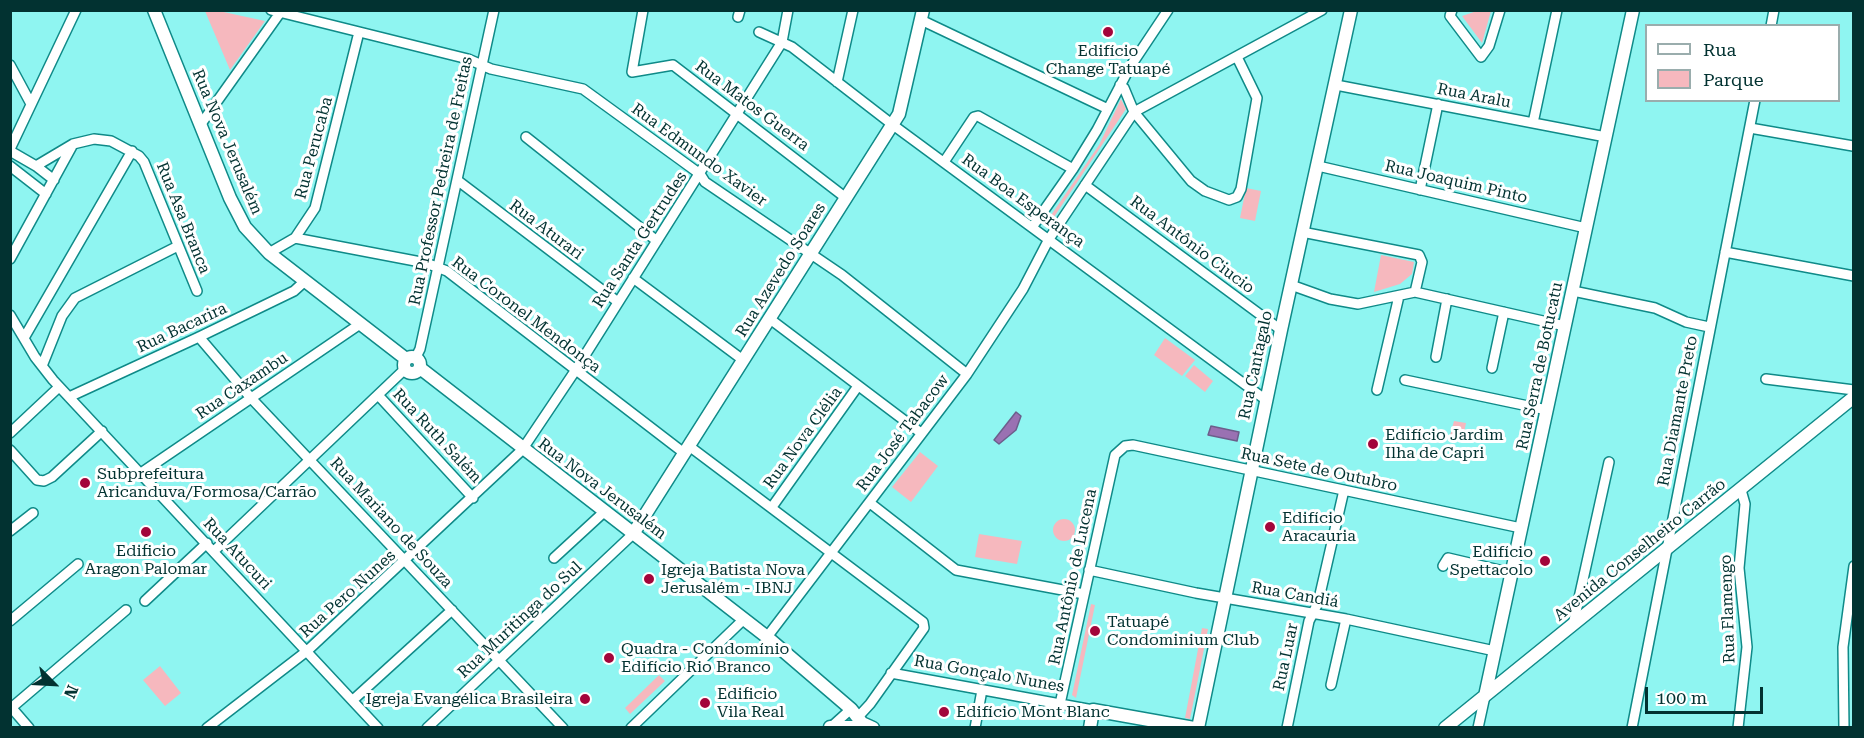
<!DOCTYPE html>
<meta charset="utf-8">
<style>
body{margin:0}
#map{position:relative;width:1864px;height:738px;overflow:hidden;background:#8ff5f1;font-family:"Roboto Serif",serif}
canvas{display:block}
.frame{position:absolute;inset:0;border:12px solid #023231;pointer-events:none}
.legend{position:absolute;left:1645px;top:24px;width:195px;height:78px;box-sizing:border-box;background:#fff;border:2px solid #9aadad;margin:0;padding:8px 10px;list-style:none;font-size:18px;color:#023231}
.legend li{display:flex;align-items:center;gap:12px;height:30px}
.legend b{width:30px;border:2px solid #9aadad}
.north{position:absolute;left:24px;top:654px;width:60px;height:60px;-webkit-text-stroke:4px #fff;paint-order:stroke;rotate:114deg;font-size:16px;font-weight:700;line-height:24px;text-align:center;color:#023231}
.north::after{content:'';display:block;margin:auto;width:21px;height:27px;background:#023231;clip-path:polygon(50% 0,100% 100%,50% 72%,0 100%)}
.scale{position:absolute;left:1645px;top:687px;width:118px;height:27px;box-sizing:border-box;border:3px solid #023231;border-top:0;padding-left:8px;font-size:18px;line-height:21px;white-space:nowrap;color:#023231;-webkit-text-stroke:4px #fff;paint-order:stroke}
</style>
<div id="map">
<canvas width="1864" height="738"></canvas>
<div class="frame"></div>
<ul class="legend">
<li><b style="height:8px;background:#fff"></b>Rua</li>
<li><b style="height:16px;background:#f6b8be"></b>Parque</li>
</ul>
<div class="north">N</div>
<div class="scale">100 m</div>
</div>
<script>
const c = document.querySelector('canvas').getContext('2d');
c.lineJoin = 'round';
function paint(path, color) { c.fillStyle = color; c.fill(path, 'evenodd'); }
const shape = rows => new Path2D(rows.map(r => 'M' + r).join(''));
function stroke(path, color, width, dash) { c.strokeStyle = color; c.lineWidth = width; c.lineCap = dash ? 'butt' : 'round'; c.setLineDash(dash || []); c.stroke(path); }
function label(font, color, halo, rows, align = 'center') {
  c.font = font + ' "Roboto Serif",serif'; c.lineWidth = 6; c.setLineDash([]); c.textBaseline = 'middle'; c.strokeStyle = halo; c.fillStyle = color; for (const [text, x, y, turn = 0] of rows) {
    c.save(); c.translate(x, y); c.rotate((+turn || 0) * Math.PI / 180); c.textAlign = isNaN(turn) ? turn : align; if (halo) c.strokeText(text, 0, 0); c.fillText(text, 0, 0); c.restore();
  }
}
paint(shape([
 [205,11,219,11,265,21,230,70],
 [1477,11,1491,11,1482,43,1462,16],
 [1121,99,1126,109,1048,226,1045,224,1099,145],
 [1246,188,1261,191,1255,221,1240,218],
 [1381,255,1414,262,1412,274,1400,284,1374,292],
 [1165,338,1195,360,1182,376,1154,355],
 [1194,365,1213,381,1205,392,1185,376],
 [1454,421,1466,423,1462,442,1449,439],
 [920,452,938,466,911,502,892,487],
 [1331,473,1389,484,1388,490,1329,477],
 '1053 530a11 11 0 1 1 22 0a11 11 0 1 1-22 0Z',
 [979,534,1022,541,1017,564,975,557],
 [1091,604,1095,605,1076,698,1072,695],
 [1202,628,1208,629,1190,719,1185,718],
 [160,666,181,693,165,706,143,680],
 [659,675,665,681,630,714,625,708]
]), '#f6b8be');
const water = shape([
 [1016,412,1021,416,1016,430,999,444,994,440,1016,412],
 [1211,426,1239,432,1237,441,1208,435,1211,426]
]);
paint(water, '#9a71b2');
stroke(water, '#6c5e8b', 1.5);
const street = shape([
 [271,10,468,59,491,69,583,89,700,174,705,182,842,275,967,374],
 [643,10,632,72,673,65,846,198],
 [1452,10,1450,16,1481,57,1489,46,1500,10],
 [738,17,740,10],
 [921,20,1108,109],
 [1771,26,1774,10],
 [759,32,792,47,893,125,1266,400],
 [10,65,31,104],
 [837,82,853,10],
 [1120,85,1124,88,1134,112,1191,181,1205,191,1229,200,1237,197,1241,189,1257,98,1237,57],
 [1336,85,1606,137],
 [1533,123,1557,10],
 [201,124,282,10],
 [1750,128,1853,146],
 [526,137,657,241],
 [10,149,76,10],
 [10,151,36,166,73,144,94,139,111,141,139,156,144,162,197,291],
 [944,162,974,117,978,116,1073,169],
 [10,166,46,194],
 [36,166,54,180],
 [1318,166,1586,228],
 [457,180,618,302],
 [1085,185,1281,330],
 [1420,190,1438,104],
 [1033,226,1073,169,1097,130,1130,67,1168,10],
 [1302,232,1419,255,1422,262,1415,292],
 [295,238,426,263,447,271,684,453],
 [1725,252,1854,276],
 [269,253,295,238,315,208,359,32],
 [10,259,72,146],
 [633,278,743,360],
 [1291,285,1330,299,1358,304,1415,292,1565,326],
 [1573,291,1655,308,1686,322,1709,327],
 [10,315,35,357,53,380,378,728],
 [770,319,921,433],
 [199,337,251,398,563,728],
 [24,338,132,151],
 [416,357,420,349,494,10],
 [1436,357,1447,299],
 [42,366,62,316,75,298,178,246],
 [1492,368,1504,312],
 [1766,379,1854,390],
 [1405,380,1547,410],
 [1377,390,1399,296],
 [378,395,473,498],
 [69,397,199,337,294,291,305,281],
 [10,433,59,387],
 [689,446,923,622,924,628,870,704,858,717],
 [10,450,37,480,44,481,52,477,102,431],
 [141,473,360,324],
 [870,503,956,570,1084,594],
 [772,507,858,386],
 [10,531,33,513],
 [214,551,405,369],
 [554,558,604,512],
 [1443,566,1448,558,1512,573],
 [1089,570,1196,593,1346,619,1495,651],
 [145,601,207,543],
 [10,621,78,564],
 [1573,625,1609,462],
 [767,637,967,374,1023,289,1049,239,1134,112,1322,10],
 [891,673,1093,710],
 [1331,685,1346,619],
 [353,700,452,610],
 [1060,704,1115,455,1125,446,1133,445,1521,528],
 [10,706,29,728],
 [10,709,126,610],
 [207,728,307,651,522,450,575,371,782,42,788,10],
 [427,728,633,534],
 [631,728,744,619],
 [830,728,851,709],
 [975,728,982,690],
 [1287,728,1309,621,1318,603,1344,490],
 [1478,728,1485,696],
 [1632,728,1755,100],
 [1738,728,1747,647,1739,568,1745,504,1741,490],
 [1844,728,1843,647,1854,566]
]);
const secondary = shape([
 [154,10,230,198,245,227,269,253,406,359],
 '404 365a8 8 0 1 1 16 0a8 8 0 1 1-16 0Z',
 [420,368,767,637,851,709,862,723,873,728],
 [633,534,899,114,923,10],
 [1485,696,1633,10],
 [830,727,855,727,862,723],
 [1090,728,1093,710,1194,728],
 [1198,728,1281,330,1351,10],
 [1445,728,1854,397]
]);
stroke(street, '#0f8a88', 12);
stroke(secondary, '#0f8a88', 15);
stroke(street, '#fff', 9);
stroke(secondary, '#fff', 12);
for (const [x, y, r, color] of [
 [1108,32,6,"#a3053b"],
 [1373,444,6,"#a3053b"],
 [85,483,6,"#a3053b"],
 [1270,527,6,"#a3053b"],
 [146,532,6,"#a3053b"],
 [1545,561,6,"#a3053b"],
 [649,579,6,"#a3053b"],
 [1095,631,6,"#a3053b"],
 [609,658,6,"#a3053b"],
 [585,699,6,"#a3053b"],
 [705,703,6,"#a3053b"],
 [944,712,6,"#a3053b"]
]) { const dot = new Path2D(); dot.arc(x, y, r, 0, 2 * Math.PI); c.fillStyle = color; c.fill(dot); stroke(dot, '#fff', 2); }
label('16px', '#023231', '#fff', [
 ["Edifício",1108,51,"center"],
 ["Change Tatuapé",1108,69,"center"],
 ["Edifício Jardim",1385,435],
 ["Ilha de Capri",1385,453],
 ["Subprefeitura",97,474],
 ["Aricanduva/Formosa/Carrão",97,492],
 ["Edifício",1282,518],
 ["Aracauria",1282,536],
 ["Edificio",146,551,"center"],
 ["Aragon Palomar",146,569,"center"],
 ["Edifício",1533,552,"right"],
 ["Spettacolo",1533,570,"right"],
 ["Igreja Batista Nova",661,570],
 ["Jerusalém - IBNJ",661,588],
 ["Tatuapé",1107,622],
 ["Condominium Club",1107,640],
 ["Quadra - Condomínio",621,649],
 ["Edifício Rio Branco",621,667],
 ["Edificio",717,694],
 ["Vila Real",717,712],
 ["Igreja Evangélica Brasileira",573,699,"right"],
 ["Edifício Mont Blanc",956,712]
], 'left');
label('16px', '#023231', '#fff', [
 ["Rua Aralu",1474,96,11],
 ["Rua Matos Guerra",752,106,37],
 ["Rua Nova Jerusalém",227,142,67],
 ["Rua Perucaba",314,148,-75],
 ["Rua Edmundo Xavier",699,155,36],
 ["Rua Professor Pedreira de Freitas",441,181,-78],
 ["Rua Joaquim Pinto",1456,182,13],
 ["Rua Boa Esperança",1023,201,36],
 ["Rua Asa Branca",183,218,68],
 ["Rua Aturari",546,230,37],
 ["Rua Santa Gertrudes",640,240,-57],
 ["Rua Antônio Ciucio",1192,245,37],
 ["Rua Azevedo Soares",781,270,-58],
 ["Rua Coronel Mendonça",526,315,37],
 ["Rua Bacarira",182,328,-25],
 ["Rua Cantagalo",1256,365,-78],
 ["Rua Serra de Botucatu",1540,366,-78],
 ["Rua Caxambu",242,386,-34],
 ["Rua Diamante Preto",1678,411,-79],
 ["Rua José Tabacow",903,433,-53],
 ["Rua Ruth Salém",437,436,47],
 ["Rua Nova Clélia",803,438,-54],
 ["Rua Sete de Outubro",1319,470,12],
 ["Rua Nova Jerusalém",602,489,37],
 ["Rua Mariano de Souza",391,523,47],
 ["Avenida Conselheiro Carrão",1640,550,-39],
 ["Rua Atucuri",237,554,47],
 ["Rua Antônio de Lucena",1073,577,-78],
 ["Rua Pero Nunes",348,594,-42],
 ["Rua Candiá",1295,595,10],
 ["Rua Flamengo",1728,609,-92],
 ["Rua Muritinga do Sul",520,620,-43],
 ["Rua Luar",1286,657,-78],
 ["Rua Gonçalo Nunes",989,674,10]
]);
</script>
